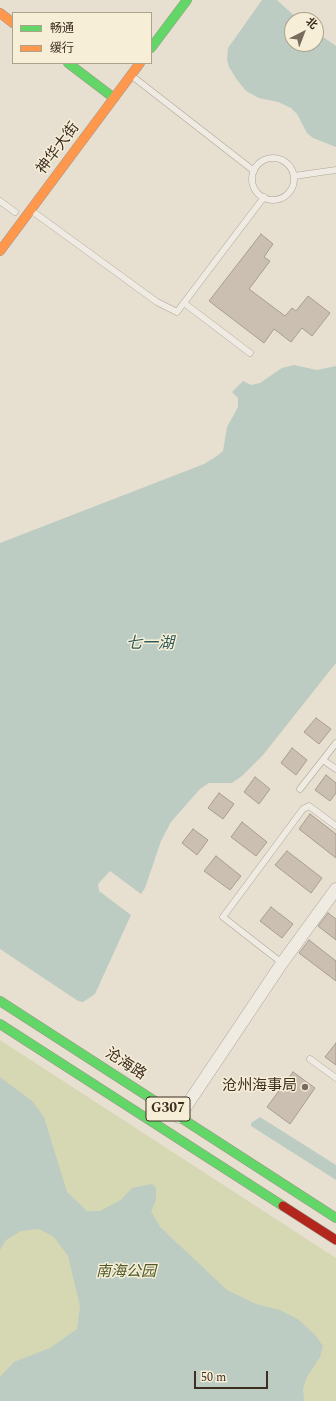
<!DOCTYPE html>
<meta charset="utf-8">
<style>
body{margin:0}
#map{position:relative;width:336px;height:1401px;overflow:hidden;background:#e7e0d1;font-family:Spectral,"Noto Sans SC",serif}
canvas{display:block}
.legend{position:absolute;left:12px;top:12px;width:140px;height:52px;box-sizing:border-box;background:#f7eed8;border:1px solid #ada18e;margin:0;padding:5px 7px;list-style:none;font-size:12px;color:#3d2e20}
.legend li{display:flex;align-items:center;gap:8px;height:20px}
.legend b{width:20px;border:1px solid #ada18e}
.north{position:absolute;left:284px;top:12px;width:40px;height:40px;box-sizing:border-box;background:#f7eed8;border:1px solid #ada18e;border-radius:50%;rotate:42deg;font-size:11px;font-weight:700;line-height:16px;text-align:center;color:#3d2e20}
.north::after{content:'';display:block;margin:auto;width:14px;height:18px;background:#786c5e;clip-path:polygon(50% 0,100% 100%,50% 72%,0 100%)}
.scale{position:absolute;left:194px;top:1371px;width:74px;height:18px;box-sizing:border-box;border:2px solid #3d2e20;border-top:0;padding-left:5px;font-size:12px;line-height:14px;white-space:nowrap;color:#3d2e20;-webkit-text-stroke:3px #f7eed8;paint-order:stroke}
</style>
<div id="map">
<canvas width="336" height="1401"></canvas>
<ul class="legend">
<li><b style="height:5px;background:#63d668"></b>畅通</li>
<li><b style="height:5px;background:#ff974d"></b>缓行</li>
</ul>
<div class="north">北</div>
<div class="scale">50 m</div>
</div>
<script>
const c = document.querySelector('canvas').getContext('2d');
c.lineJoin = 'round';
function paint(path, color) { c.fillStyle = color; c.fill(path, 'evenodd'); }
const shape = rows => new Path2D(rows.map(r => 'M' + r).join(''));
function stroke(path, color, width, dash) { c.strokeStyle = color; c.lineWidth = width; c.lineCap = dash ? 'butt' : 'round'; c.setLineDash(dash || []); c.stroke(path); }
function label(font, color, halo, rows, align = 'center') {
  c.font = font + ' Spectral,"Noto Sans SC",serif'; c.lineWidth = 3; c.setLineDash([]); c.textBaseline = 'middle'; c.strokeStyle = halo; c.fillStyle = color; for (const [text, x, y, turn = 0] of rows) {
    c.save(); c.translate(x, y); c.rotate((+turn || 0) * Math.PI / 180); c.textAlign = isNaN(turn) ? turn : align; if (halo) c.strokeText(text, 0, 0); c.fillText(text, 0, 0); c.restore();
  }
}
paint(shape([
 [0,1040,336,1258,336,1401,0,1401]
]), '#d6d7b3');
paint(shape([
 [262,0,277,0,299,20,292,20,292,44,316,44,316,32,336,46,336,147,313,138,307,133,297,114,291,108,278,102,259,98,246,91,237,80,229,67,227,60,228,48],
 [294,365,317,370,336,366,336,663,263,755,242,776,232,783,209,783,200,789,171,822,161,841,145,888,141,894,110,871,98,884,99,891,131,915,95,994,83,1002,78,1001,0,949,0,543,204,464,214,458,223,451,227,427,238,407,238,398,232,392,243,381,251,385,260,383,282,368],
 [0,1077,32,1101,44,1117,67,1192,87,1211,100,1211,121,1200,132,1188,152,1184,156,1188,156,1200,151,1211,160,1227,227,1290,256,1304,280,1310,299,1320,316,1336,323,1346,320,1357,307,1377,303,1389,304,1401,0,1401,0,1377,14,1362,50,1348,77,1329,80,1306,68,1256,54,1237,39,1229,21,1231,6,1240,0,1250],
 [260,1117,336,1165,336,1180,251,1126,251,1123]
]), '#bcccc2');
const building = shape([
 [261,234,273,244,264,257,270,261,249,289,285,316,292,308,296,311,308,296,330,313,312,336,302,328,291,342,274,329,264,343,209,301,261,234],
 [316,718,331,729,319,744,304,732,316,718],
 [292,748,307,760,296,775,281,763,292,748],
 [326,775,336,783,336,793,330,801,315,790,326,775],
 [255,777,270,789,259,804,244,792,255,777],
 [219,793,234,804,223,819,208,808,219,793],
 [310,814,336,834,336,858,299,829,310,814],
 [242,822,267,842,256,856,231,837,242,822],
 [193,829,208,840,197,855,182,843,193,829],
 [287,851,322,878,311,893,275,865,287,851],
 [216,856,241,876,230,890,204,871,216,856],
 [271,907,293,924,282,938,260,921,271,907],
 [328,913,336,919,336,940,318,926,328,913],
 [309,940,336,961,336,981,299,953,309,940],
 [336,1043,336,1065,325,1057,336,1043],
 [293,1072,315,1088,290,1124,267,1107,293,1072]
]);
paint(building, '#cbbfb2');
stroke(building, '#a89c90', 1);
const lane = shape([
 [132,76,254,171],
 '252 179a21 21 0 1 1 42 0a21 21 0 1 1-42 0Z',
 [294,176,336,170],
 [0,201,15,212],
 [32,211,157,302,177,312,264,197],
 [184,303,250,353],
 [323,760,336,769],
 [300,789,336,743],
 [282,963,223,917,303,809,309,806,336,826],
 [310,1059,336,1078]
]);
const street = shape([
 [179,1117,282,963,336,889]
]);
const fast = shape([
 [151,48,187,0],
 [68,63,114,98],
 [0,1001,336,1218],
 [0,1024,283,1206]
]);
const slow = shape([
 [0,13,13,23],
 [0,251,140,63]
]);
const jam = shape([
 [283,1206,336,1240]
]);
stroke(lane, '#ada599', 7);
stroke(street, '#ada599', 13);
stroke(fast, '#9c958a', 10);
stroke(slow, '#9c958a', 10);
stroke(jam, '#9c958a', 10);
stroke(lane, '#efebe3', 6);
stroke(street, '#efebe3', 12);
stroke(fast, '#63d668', 9);
stroke(slow, '#ff974d', 9);
stroke(jam, '#b3261e', 9);
for (const [x, y, r, color] of [
 [305,1087,4,"#786c5e"]
]) { const dot = new Path2D(); dot.arc(x, y, r, 0, 2 * Math.PI); c.fillStyle = color; c.fill(dot); stroke(dot, '#f7eed8', 1.5); }
for (const [x, y, w] of [
 [168,1109,44]
]) { const box = new Path2D(); box.roundRect(x - w / 2, y - 12, w, 24, 3); c.fillStyle = '#f7eed8'; c.fill(box); stroke(box, '#3d2e20', 1); }
label('bold 14px', '#3d2e20', null, [
 ["G307",168,1109]
]);
label('15px', '#3d2e20', '#f7eed8', [
 ["神华大街",59,149,-53],
 ["沧海路",125,1065,33]
]);
label('15px', '#3d2e20', '#f7eed8', [
 ["沧州海事局",297,1087]
], 'right');
label('italic 15px', '#4d5a26', '#f7eed8', [
 ["南海公园",126,1273]
]);
label('italic 16px', '#2f5d5a', '#f7eed8', [
 ["七一湖",150,645]
]);
</script>
